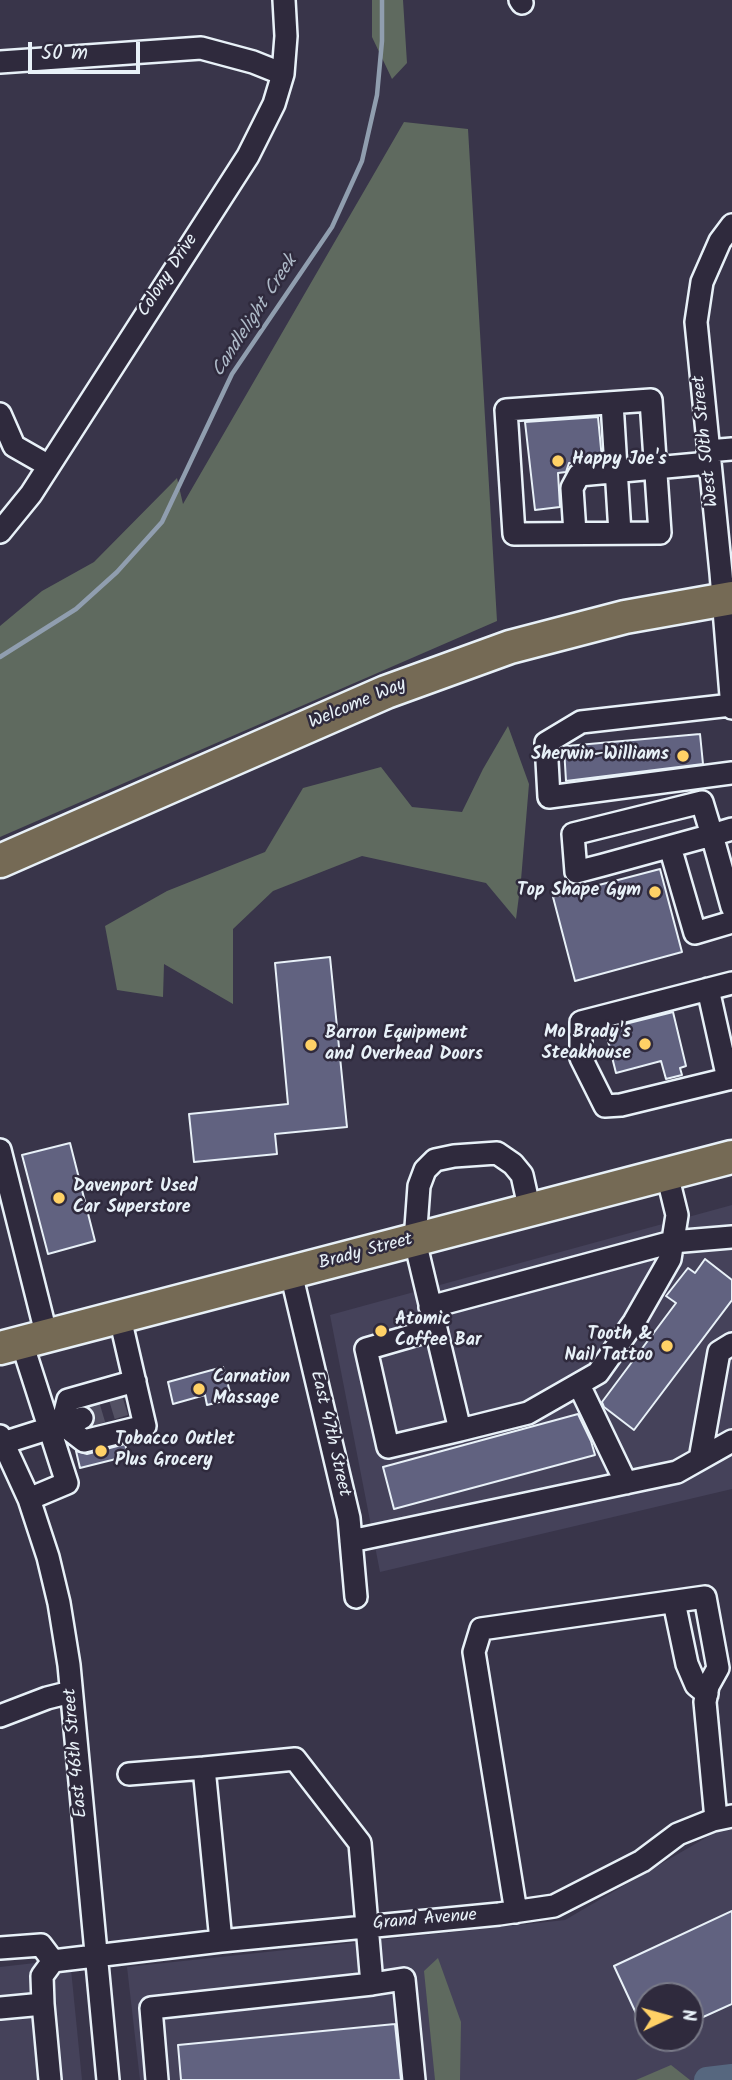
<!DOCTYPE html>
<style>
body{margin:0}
#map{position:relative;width:732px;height:2080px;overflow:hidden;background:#39354a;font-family:Kalam,sans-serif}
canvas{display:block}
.north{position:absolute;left:634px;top:1982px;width:70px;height:70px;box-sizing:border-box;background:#2f2a3d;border:2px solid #797a88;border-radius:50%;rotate:85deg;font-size:19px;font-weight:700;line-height:28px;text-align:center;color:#e8f1f8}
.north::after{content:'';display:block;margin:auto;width:24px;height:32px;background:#ffd166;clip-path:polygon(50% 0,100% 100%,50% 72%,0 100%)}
.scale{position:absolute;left:28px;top:42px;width:112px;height:32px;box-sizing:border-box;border:4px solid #e8f1f8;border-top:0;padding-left:9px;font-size:21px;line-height:24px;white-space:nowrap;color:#e8f1f8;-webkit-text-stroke:5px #2f2a3d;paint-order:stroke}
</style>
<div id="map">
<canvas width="732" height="2080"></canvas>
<div class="north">N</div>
<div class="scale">50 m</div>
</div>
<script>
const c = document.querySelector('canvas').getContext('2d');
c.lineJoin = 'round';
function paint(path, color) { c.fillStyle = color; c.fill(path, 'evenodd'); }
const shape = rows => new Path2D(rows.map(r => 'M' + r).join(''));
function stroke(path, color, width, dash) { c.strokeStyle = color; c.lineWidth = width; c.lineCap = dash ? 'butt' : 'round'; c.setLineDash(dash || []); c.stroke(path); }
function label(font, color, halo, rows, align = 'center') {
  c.font = font + ' Kalam,sans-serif'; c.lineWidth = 5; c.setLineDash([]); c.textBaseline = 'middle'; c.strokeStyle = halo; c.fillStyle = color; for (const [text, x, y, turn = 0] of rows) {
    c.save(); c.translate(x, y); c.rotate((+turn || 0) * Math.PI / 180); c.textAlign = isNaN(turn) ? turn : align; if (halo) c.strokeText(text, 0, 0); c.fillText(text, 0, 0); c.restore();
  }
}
paint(shape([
 [732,1205,732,1489,380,1572,330,1315],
 [732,1828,732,2080,140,2080,127,1967,565,1920,719,1830],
 [648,1996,690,1996,690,2038,648,2038],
 [70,1959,82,2080,0,2080,0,1967]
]), '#45425a');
paint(shape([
 [372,0,403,0,407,63,392,79,372,37],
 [404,122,468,129,497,621,0,837,0,626,42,591,94,562,177,478,183,504],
 [508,726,529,784,521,880,516,919,486,883,362,856,273,891,233,929,233,1004,164,964,163,997,117,990,105,926,167,891,265,852,303,788,381,767,412,807,462,812,483,769],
 [438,1958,461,2022,460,2080,435,2080,424,1971],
 [671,2065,690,2080,636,2080]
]), '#5f6a5f');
stroke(shape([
 [0,657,76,609,117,572,162,522,232,374,332,227,362,161,377,95,382,41,382,0]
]), '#909eaf', 4.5);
stroke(shape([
 [707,2080,732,2077]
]), '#56677f', 26);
const building = shape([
 [598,417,602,459,569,463,566,472,558,473,560,507,535,510,525,422,598,417],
 [700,734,703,764,566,781,564,748,567,746,700,734],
 [660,869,682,952,575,981,553,897,660,869],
 [330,957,347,1127,275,1134,277,1154,194,1162,189,1114,288,1104,275,963,330,957],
 [673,1012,686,1066,680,1068,682,1075,666,1079,661,1061,616,1073,605,1029,673,1012],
 [70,1143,95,1241,48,1254,22,1155,70,1143],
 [705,1259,732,1280,732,1300,634,1430,604,1407,602,1402,676,1303,666,1296,688,1268,695,1273,705,1259],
 [223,1367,232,1399,207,1405,205,1395,173,1404,168,1382,223,1367],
 [578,1414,591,1441,595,1455,394,1509,383,1467,578,1414],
 [125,1444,128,1456,80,1468,76,1451,87,1454,125,1444],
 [732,1911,732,2004,690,2023,690,1996,648,1996,648,2039,614,1966,732,1911],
 [395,2024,401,2080,181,2080,178,2045,395,2024]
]);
paint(building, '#616280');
stroke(building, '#e8f1f8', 2);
stroke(shape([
 [82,1418,125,1405]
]), '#535164', 21, [21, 10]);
const minor = shape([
 [520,0,522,3],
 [0,62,201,48,253,62,283,74],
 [732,225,720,241,702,282,696,322,721,573,732,708],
 [651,400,660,533,514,534,506,410,651,400],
 [612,403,620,533],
 [0,414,14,446,49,466],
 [708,451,732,449],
 [0,532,31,494,248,156,274,104,283,74,286,36,284,0],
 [575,533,572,488,579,475,709,463],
 [732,705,581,722,546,743,549,797,732,773],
 [732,829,712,835,603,865,576,872,573,834,702,802,712,835,732,907],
 [670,847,695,933,732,922],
 [732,983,581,1022,581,1058,605,1106,621,1105,732,1078],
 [708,989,728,1079],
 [0,1150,47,1337],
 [530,1211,522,1175,513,1164,497,1153,454,1156,435,1160,425,1170,419,1186,415,1241,460,1430,528,1413,598,1373,634,1322,670,1259,677,1215,667,1174],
 [291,1273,349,1518,356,1597],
 [430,1307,672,1242,732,1237],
 [120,1318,145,1426,84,1441,62,1424,68,1400,135,1381],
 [435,1329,366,1349,388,1447,460,1430],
 [22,1343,67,1483,29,1499],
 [579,1385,626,1483],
 [0,1436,29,1499,48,1557,59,1603,69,1665,108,2080],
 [3,1443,82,1418],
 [700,1459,719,1352,732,1344],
 [351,1541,677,1472,732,1441],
 [674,1602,687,1664,696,1685,707,1694],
 [0,1716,47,1698,71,1692],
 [129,1774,204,1768,221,1941],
 [516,1912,474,1652,481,1629,705,1597,718,1668,708,1686,705,1702,716,1819],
 [0,1948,41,1945,53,1961],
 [372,1984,404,1979,414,2080],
 [43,2004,50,2080],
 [0,2008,43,2004,42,1976,53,1961,221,1941,499,1914,554,1906,642,1861,678,1834,713,1820,732,1816],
 [157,2080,151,2008,372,1984,360,1843,295,1759,204,1768]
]);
const highway = shape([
 [0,861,386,692,510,647,625,617,732,598],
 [0,1348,732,1157]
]);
stroke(minor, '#e8f1f8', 26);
stroke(highway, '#e8f1f8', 37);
stroke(minor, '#2f2a3d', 21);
stroke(highway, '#756a55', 32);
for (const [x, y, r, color] of [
 [558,461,7,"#ffd166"],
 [683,756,7,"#ffd166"],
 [655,892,7,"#ffd166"],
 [645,1044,7,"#ffd166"],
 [311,1045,7,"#ffd166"],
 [59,1198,7,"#ffd166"],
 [381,1331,7,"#ffd166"],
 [667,1346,7,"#ffd166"],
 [199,1389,7,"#ffd166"],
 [101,1451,7,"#ffd166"]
]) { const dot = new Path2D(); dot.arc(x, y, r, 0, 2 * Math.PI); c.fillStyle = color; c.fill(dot); stroke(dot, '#2f2a3d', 2.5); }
label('18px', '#e8f1f8', '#2f2a3d', [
 ["Colony Drive",169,276,-57],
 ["West 50th Street",707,441,-96],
 ["Welcome Way",358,705,-23],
 ["Brady Street",366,1253,-15],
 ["East 47th Street",329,1434,77],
 ["East 46th Street",77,1753,-95],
 ["Grand Avenue",425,1921,-5]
]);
label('bold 18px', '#e8f1f8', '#2f2a3d', [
 ["Happy Joe's",572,461],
 ["Sherwin-Williams",669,756,"right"],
 ["Top Shape Gym",641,892,"right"],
 ["Mo Brady's",631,1034,"right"],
 ["Steakhouse",631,1055,"right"],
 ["Barron Equipment",325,1035],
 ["and Overhead Doors",325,1056],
 ["Davenport Used",73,1188],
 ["Car Superstore",73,1209],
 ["Atomic",395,1321],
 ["Coffee Bar",395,1342],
 ["Tooth &",653,1336,"right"],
 ["Nail Tattoo",653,1357,"right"],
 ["Carnation",213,1379],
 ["Massage",213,1400],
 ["Tobacco Outlet",115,1441],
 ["Plus Grocery",115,1462]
], 'left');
label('italic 19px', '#aebac8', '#2f2a3d', [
 ["Candlelight Creek",256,317,-57]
]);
</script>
